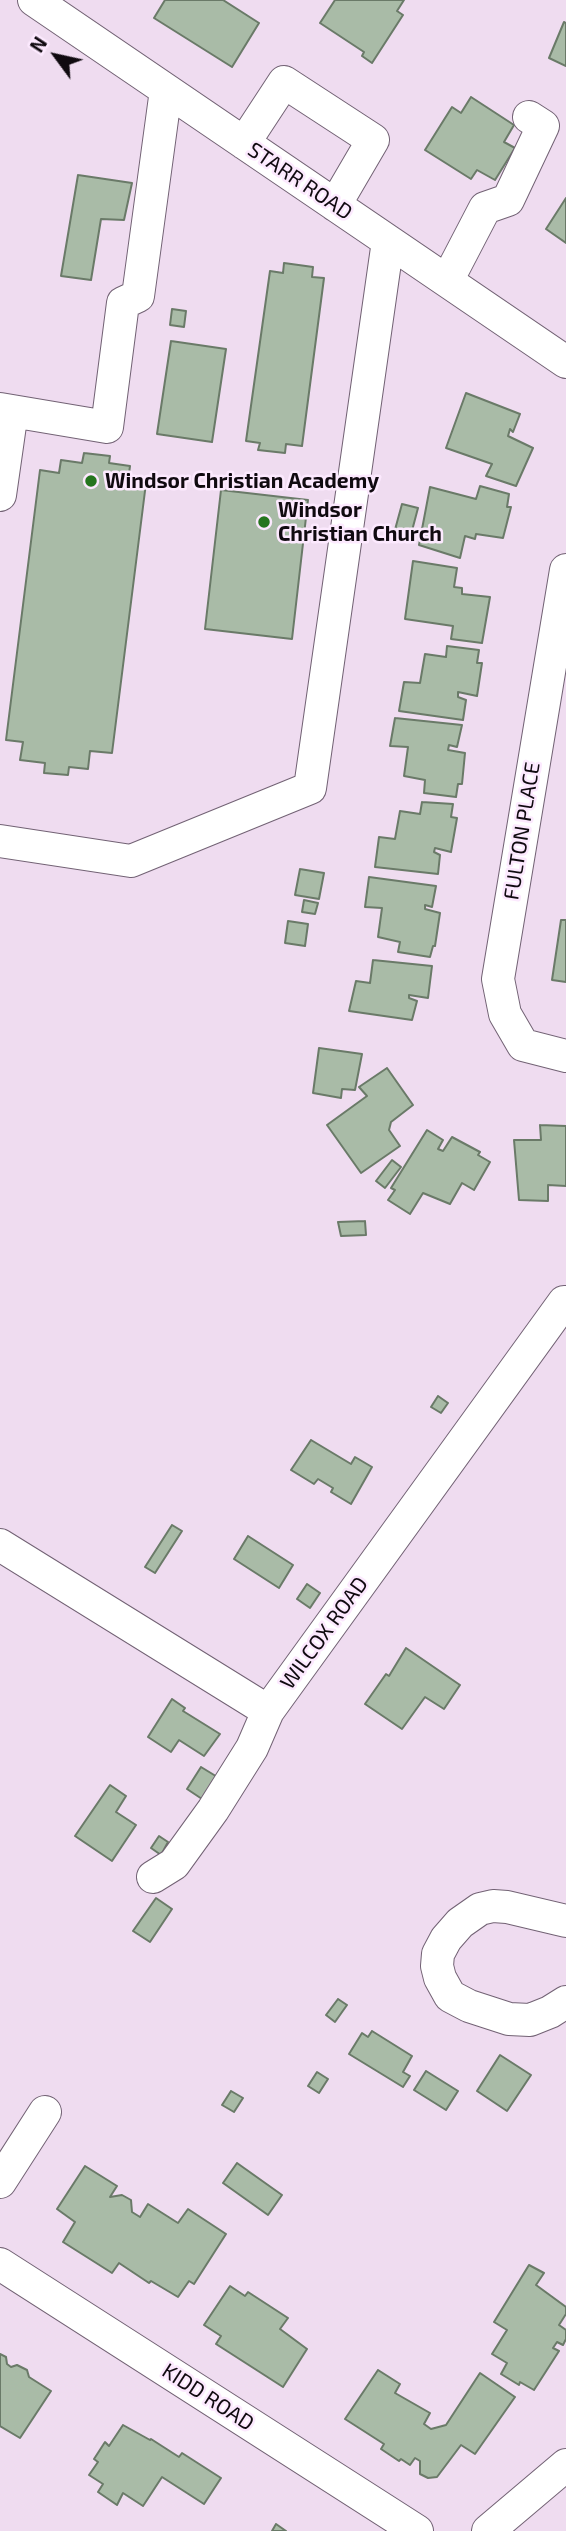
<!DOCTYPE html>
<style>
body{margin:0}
#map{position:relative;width:566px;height:2531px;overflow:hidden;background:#efdcf0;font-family:"Exo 2",sans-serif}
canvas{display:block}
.north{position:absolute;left:21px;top:21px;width:70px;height:70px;-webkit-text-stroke:5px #fce9fe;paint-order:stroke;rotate:303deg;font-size:19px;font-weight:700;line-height:28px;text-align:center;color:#100a10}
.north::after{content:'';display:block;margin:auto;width:24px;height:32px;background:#100a10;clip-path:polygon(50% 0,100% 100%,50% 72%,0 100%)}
</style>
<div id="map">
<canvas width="566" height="2531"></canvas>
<div class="north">N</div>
</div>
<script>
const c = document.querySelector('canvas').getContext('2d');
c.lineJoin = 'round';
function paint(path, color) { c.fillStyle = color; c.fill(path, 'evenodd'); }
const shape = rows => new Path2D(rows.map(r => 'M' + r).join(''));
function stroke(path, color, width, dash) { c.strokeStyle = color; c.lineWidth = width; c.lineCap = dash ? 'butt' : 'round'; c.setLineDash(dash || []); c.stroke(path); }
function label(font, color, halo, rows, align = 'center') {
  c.font = font + ' "Exo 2",sans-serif'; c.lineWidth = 5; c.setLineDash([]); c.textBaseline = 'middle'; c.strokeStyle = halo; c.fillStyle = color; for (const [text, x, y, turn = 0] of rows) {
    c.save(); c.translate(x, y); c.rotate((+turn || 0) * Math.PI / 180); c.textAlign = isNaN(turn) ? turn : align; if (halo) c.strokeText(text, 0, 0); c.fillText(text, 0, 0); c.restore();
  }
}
const building = shape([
 [165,0,223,0,259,23,232,67,154,18,165,0],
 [335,0,404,0,397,11,403,15,372,63,362,56,364,52,320,23,335,0],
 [564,22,566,23,566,66,549,58,564,22],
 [471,97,514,125,504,142,515,148,495,180,477,170,471,179,425,150,452,107,461,113,471,97],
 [78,175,132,183,124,220,101,219,91,280,61,276,78,175],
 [566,198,566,243,546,229,566,198],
 [284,263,313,267,312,277,324,278,302,446,286,444,285,453,258,450,260,443,246,441,270,271,283,273,284,263],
 [172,309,186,311,184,327,170,325,172,309],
 [171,341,226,349,212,442,157,434,171,341],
 [466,393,520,414,513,432,510,429,508,436,533,448,516,486,486,476,492,464,446,448,466,393],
 [84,453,110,456,109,463,130,466,128,481,146,483,112,753,90,751,88,769,69,767,68,775,44,773,45,763,20,760,23,742,6,740,40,470,59,473,61,460,82,463,84,453],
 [480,486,509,494,507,507,511,507,503,538,476,534,475,539,465,536,460,558,419,545,430,487,476,499,480,486],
 [221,490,308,500,292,639,205,629,221,490],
 [402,504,418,508,409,542,393,537,402,504],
 [413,561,457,568,454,587,462,588,462,594,490,597,482,643,451,639,453,626,405,619,413,561],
 [447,646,479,650,477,663,482,663,477,696,458,692,458,697,466,700,463,720,399,711,404,682,420,683,425,654,446,657,447,646],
 [395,718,462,725,457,747,449,745,448,750,465,753,462,784,458,784,456,797,424,793,425,780,404,776,408,747,390,746,395,718],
 [422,802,453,804,451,817,457,818,451,852,435,848,434,852,440,855,438,874,375,867,379,837,395,839,400,811,420,814,422,802],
 [300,869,324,873,319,899,295,895,300,869],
 [369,877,436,886,432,907,425,905,425,909,440,913,435,946,433,946,430,957,398,952,400,942,378,937,382,908,365,907,369,877],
 [304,900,318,903,315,914,302,912,304,900],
 [561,920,566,920,566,982,552,980,561,920],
 [288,921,308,924,305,946,285,943,288,921],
 [373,960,432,966,428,998,409,995,409,998,417,1001,412,1020,349,1011,356,981,370,983,373,960],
 [319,1048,362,1054,355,1090,342,1089,341,1098,313,1093,319,1048],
 [387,1068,413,1105,391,1122,389,1130,400,1146,361,1173,327,1125,367,1096,359,1087,387,1068],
 [540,1125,566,1126,566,1186,548,1185,548,1201,519,1200,514,1140,541,1140,540,1125],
 [427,1130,443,1140,438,1149,443,1151,452,1137,480,1152,478,1155,490,1162,474,1190,462,1183,450,1204,423,1193,410,1214,388,1200,395,1190,391,1188,427,1130],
 [392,1160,401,1167,385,1188,376,1181,392,1160],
 [365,1221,366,1235,341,1236,338,1222,365,1221],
 [438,1396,448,1403,441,1413,431,1407,438,1396],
 [311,1440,351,1464,355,1457,372,1467,351,1504,331,1492,333,1488,318,1479,314,1484,291,1470,311,1440],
 [172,1525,182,1531,155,1573,145,1567,172,1525],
 [248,1536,293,1565,279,1588,234,1559,248,1536],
 [307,1584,320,1593,310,1608,297,1599,307,1584],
 [406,1648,460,1685,444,1709,425,1697,402,1729,365,1704,386,1674,389,1676,406,1648],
 [172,1699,185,1708,183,1711,220,1734,204,1756,179,1740,171,1752,148,1737,172,1699],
 [201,1767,219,1778,205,1801,187,1789,201,1767],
 [110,1785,126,1796,116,1812,136,1825,112,1861,75,1836,110,1785],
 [159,1836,168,1842,161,1855,151,1848,159,1836],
 [156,1898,172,1909,150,1942,133,1931,156,1898],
 [338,1999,347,2005,335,2022,326,2015,338,1999],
 [372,2031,412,2056,403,2072,410,2076,403,2087,349,2054,362,2033,368,2037,372,2031],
 [500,2055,531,2075,507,2111,477,2091,500,2055],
 [426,2071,458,2091,446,2110,414,2090,426,2071],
 [317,2072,328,2079,319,2093,308,2086,317,2072],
 [231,2091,243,2098,234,2112,222,2105,231,2091],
 [237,2163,282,2195,268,2215,223,2183,237,2163],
 [85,2166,117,2186,110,2197,122,2195,131,2200,132,2212,140,2217,148,2204,178,2223,188,2209,226,2234,194,2284,189,2281,178,2297,151,2281,149,2283,119,2263,112,2273,63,2242,75,2222,57,2209,85,2166],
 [529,2265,544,2273,536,2285,566,2307,566,2314,559,2325,566,2330,566,2339,563,2345,557,2342,553,2348,559,2351,534,2390,520,2382,519,2385,501,2374,507,2363,492,2354,507,2330,494,2322,529,2265],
 [230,2286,245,2296,248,2292,288,2318,280,2329,307,2349,283,2387,216,2344,221,2336,204,2325,230,2286],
 [0,2354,6,2357,7,2364,11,2367,17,2365,27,2370,29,2377,51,2391,20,2438,0,2426,0,2354],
 [378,2370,400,2384,395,2393,430,2413,424,2424,431,2429,446,2425,480,2373,515,2397,475,2454,461,2445,437,2477,428,2478,420,2474,420,2461,415,2458,410,2465,401,2459,399,2461,381,2449,384,2444,345,2419,378,2370],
 [123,2425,150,2440,151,2439,179,2457,182,2453,221,2478,204,2504,162,2477,143,2506,123,2493,117,2505,98,2492,103,2484,89,2475,98,2462,94,2459,105,2442,109,2446,123,2425],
 [276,2524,286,2531,272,2531,276,2524]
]);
paint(building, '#a9bba7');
stroke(building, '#6a7a68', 2);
const minor = shape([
 [34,0,566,362],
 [244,143,284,82,373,140,335,205],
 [447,281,485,208,508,200,543,126,529,117],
 [0,409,107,427,123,303,138,296,166,90],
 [0,495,12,411],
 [566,570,498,979,505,1014,523,1045,566,1056],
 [0,841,131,861,310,788,388,241],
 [0,1545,268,1711,564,1302,566,1302],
 [153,1877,174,1864,213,1810,252,1748,268,1711],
 [566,1921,507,1907,493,1906,480,1909,460,1923,446,1939,438,1954,437,1966,440,1978,450,1996,469,2006,509,2019,530,2020,550,2012,566,2002],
 [0,2182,45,2112],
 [0,2264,417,2531],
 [488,2531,566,2465]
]);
stroke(minor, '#726274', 34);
stroke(minor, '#fff', 32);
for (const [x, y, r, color] of [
 [91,481,7,"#25751e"],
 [264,522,7,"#25751e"]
]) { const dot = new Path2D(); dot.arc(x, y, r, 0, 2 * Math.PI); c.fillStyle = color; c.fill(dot); stroke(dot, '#fce9fe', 2.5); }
label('21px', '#100a10', '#fce9fe', [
 ["STARR ROAD",300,181,34],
 ["FULTON PLACE",522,831,-81],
 ["WILCOX ROAD",324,1633,-54],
 ["KIDD ROAD",208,2397,33]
]);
label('bold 21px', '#100a10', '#fce9fe', [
 ["Windsor Christian Academy",105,481],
 ["Windsor",278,510],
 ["Christian Church",278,534]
], 'left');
</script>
